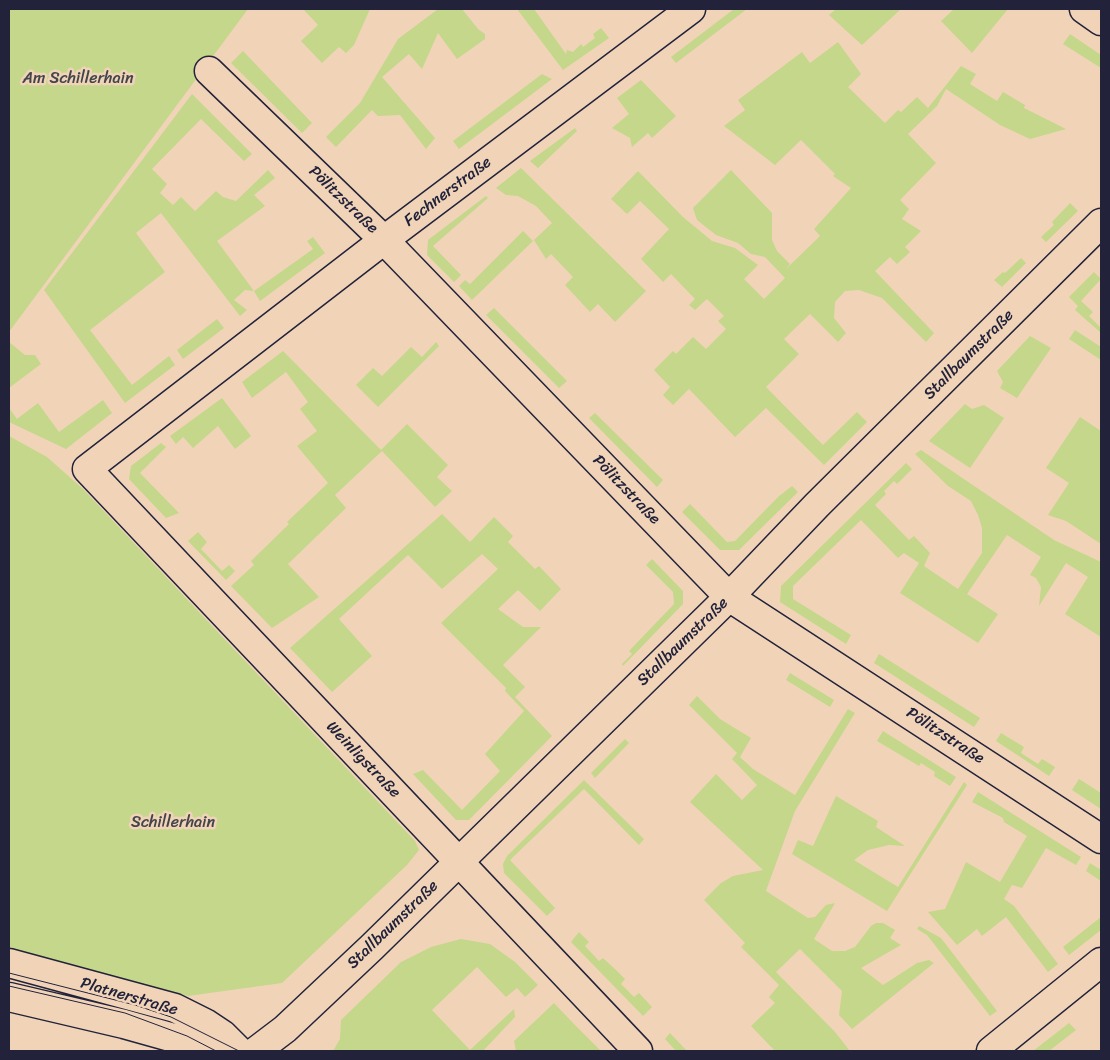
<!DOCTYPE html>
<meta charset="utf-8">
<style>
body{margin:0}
#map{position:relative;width:1110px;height:1060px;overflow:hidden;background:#f1d4b8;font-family:Sriracha,sans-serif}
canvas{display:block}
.frame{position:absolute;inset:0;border:10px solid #22223b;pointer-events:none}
</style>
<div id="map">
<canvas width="1110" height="1060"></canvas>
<div class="frame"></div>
</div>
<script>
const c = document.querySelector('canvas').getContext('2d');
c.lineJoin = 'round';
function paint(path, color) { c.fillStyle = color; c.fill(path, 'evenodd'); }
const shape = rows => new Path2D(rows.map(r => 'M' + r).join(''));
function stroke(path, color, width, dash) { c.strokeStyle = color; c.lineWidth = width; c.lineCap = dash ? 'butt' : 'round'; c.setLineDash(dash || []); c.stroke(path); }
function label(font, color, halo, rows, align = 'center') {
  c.font = font + ' Sriracha,sans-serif'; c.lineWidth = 5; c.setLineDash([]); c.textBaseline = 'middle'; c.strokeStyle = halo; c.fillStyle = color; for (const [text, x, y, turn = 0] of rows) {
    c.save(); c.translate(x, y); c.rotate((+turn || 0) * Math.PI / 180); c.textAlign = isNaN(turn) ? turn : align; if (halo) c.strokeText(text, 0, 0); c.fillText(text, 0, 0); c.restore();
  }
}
paint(shape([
 [9,9,248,9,9,332],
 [303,9,370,9,354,45,346,53,339,47,322,63,301,41,318,25],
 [438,9,462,9,478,29,485,34,485,39,457,59,438,33,422,69,409,54,382,77,435,138,426,149,400,115,378,116,372,110,336,147,326,137,360,103,398,39],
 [517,9,534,9,566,54,567,50,573,52,581,44,583,47,595,38,593,34,601,28,609,38,563,70],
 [734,9,747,9,676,63,671,57],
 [836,9,901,9,862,45,829,15],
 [954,9,1008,9,972,53,941,21],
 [1070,34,1101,55,1101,68,1063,44],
 [838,42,861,74,848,87,885,123,898,110,901,112,917,97,928,108,961,66,976,74,970,84,997,101,1003,92,1025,105,1024,108,1066,129,1030,139,1000,125,946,89,937,106,908,134,936,163,900,200,909,209,902,219,921,231,905,247,910,252,897,264,890,257,875,271,934,333,926,342,882,298,859,290,845,291,835,302,834,318,846,333,838,342,810,314,784,339,799,354,766,387,823,445,857,412,867,422,824,465,766,408,735,437,689,389,673,405,663,395,670,387,654,370,673,351,676,354,693,337,706,349,726,329,718,321,724,316,707,299,695,310,689,305,695,299,671,274,663,282,641,259,669,229,640,201,627,214,611,199,638,171,683,217,712,241,735,248,758,265,744,279,764,299,785,278,765,257,751,254,738,243,716,235,697,220,693,208,731,170,772,213,772,240,777,251,790,264,786,269,820,236,814,229,851,188,833,176,835,174,801,140,775,165,724,126,745,110,738,100,802,52,810,63],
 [243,51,312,123,302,133,231,63],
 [542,74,552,79,459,149,453,141],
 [641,80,676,116,652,138,648,133,632,147,630,138,612,128,629,114,617,98],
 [192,94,252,154,244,161,201,119,152,169,167,184,160,193,173,205,181,197,195,211,216,191,223,197,236,201,268,170,275,178,254,195,265,206,217,241,254,291,313,249,307,241,313,237,325,253,260,301,254,291,245,290,234,300,247,310,240,316,161,213,136,233,165,272,90,330,132,385,169,356,175,365,125,403,44,290],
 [575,128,577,131,538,168,530,161],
 [521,168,646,291,615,322,598,304,590,312,565,285,573,277,551,254,546,259,534,240,552,223,536,206,518,196,506,195,496,188],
 [486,196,488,198,433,246,461,275,454,282,427,255,428,240],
 [1070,203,1078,211,1046,242,1041,237,1054,225,1052,222],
 [523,231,533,241,472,300,459,286,465,280,470,284],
 [1021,258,1026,263,1002,287,994,280,1003,272,1005,273],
 [1094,272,1101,279,1081,301,1093,312,1089,316,1101,328,1101,333,1075,310,1078,306,1069,297],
 [494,308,567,381,559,388,486,315],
 [217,319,224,328,183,359,177,350],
 [1075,330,1101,347,1101,360,1069,339],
 [1030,336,1051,348,1017,398,1000,388,1003,382,997,371],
 [9,342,25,355,35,355,41,364,9,388],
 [436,342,439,346,378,407,356,385,373,368,382,376,411,347,422,357],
 [283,351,381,450,407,424,448,465,437,477,452,491,435,507,382,451,335,495,346,508,288,564,319,597,272,628,231,586,254,565,251,561,289,524,287,522,328,483,297,446,317,431,300,409,308,402,286,372,252,398,242,382],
 [222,398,251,436,235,449,218,426,193,448,183,437,176,444,170,436],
 [103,400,112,413,66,449,9,422,9,408,17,419,38,403,59,432],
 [965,404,972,409,984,405,1004,418,970,468,929,441],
 [595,413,663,480,657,487,589,418],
 [1080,417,1101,431,1101,544,1066,521,1048,515,1069,483,1046,468],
 [9,436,47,457,83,489,415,841,419,850,407,865,282,983,188,996,9,948],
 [161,443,166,447,140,473,179,513,166,518,129,479,131,466],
 [921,450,1054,540,1101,562,1101,637,1065,614,1088,577,1066,563,1039,606,1041,587,1036,578,1030,575,1041,557,1007,535,967,594,998,614,978,643,900,593,919,563,904,553,898,558,861,520,793,586,793,599,851,635,846,644,780,602,781,586,906,463,912,469,897,484,894,481,884,491,886,494,875,505,909,540,914,536,930,553,924,566,958,589,982,553,982,528,978,515,971,501,948,486,915,454],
 [792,486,798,492,739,550,720,550,682,512,690,504,727,542,735,541,778,497],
 [442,514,470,542,494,517,513,536,508,542,535,569,539,566,561,589,540,611,518,590,498,609,523,627,541,627,503,665,525,687,515,697,552,736,469,820,456,820,413,774,423,770,462,810,500,771,485,754,524,711,505,691,506,688,441,623,498,569,482,554,442,589,408,555,339,619,372,656,332,692,290,648],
 [198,532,207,542,201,549,222,571,229,565,235,571,226,580,188,541],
 [652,559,683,591,683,604,623,666,622,664,632,654,629,651,674,604,673,592,646,565],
 [879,654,980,718,974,727,874,663],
 [790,673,834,700,830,707,786,680],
 [697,696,720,719,751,738,740,757,753,769,795,795,848,709,855,713,795,811,766,891,808,918,815,917,826,905,835,903,814,939,832,951,845,951,855,947,871,926,876,923,883,923,895,930,890,938,901,945,861,968,883,985,917,963,929,960,934,963,852,1029,839,1015,842,991,800,949,776,972,835,1032,850,1051,775,1051,751,1026,775,1003,769,997,779,985,741,947,745,943,704,900,721,883,733,876,763,870,690,802,716,774,742,800,757,785,732,759,737,753,689,705],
 [883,731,956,777,950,786,934,776,935,772,921,763,919,766,877,741],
 [1001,733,1024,747,1021,753,1038,764,1042,759,1055,767,1049,776,996,741],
 [625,739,629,743,595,778,591,773],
 [1079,779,1101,793,1101,809,1072,790],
 [584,780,644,839,639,845,584,789,510,860,555,908,547,916,504,873,503,864,507,856],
 [964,782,967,785,887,911,792,854,798,840,813,846,836,796,878,821,876,827,905,846,889,845,868,850,854,860,898,887],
 [978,792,1081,857,1076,865,1046,848,1022,888,1012,885,1004,899,1014,906,1058,964,1048,972,1006,917,982,936,977,929,957,945,928,912,945,909,966,862,1000,882,1027,836,1004,822,1003,818,972,802],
 [1090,863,1101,870,1101,881,1086,871],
 [1101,917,1101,930,1069,955,1063,947],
 [919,926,941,938,997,1011,990,1016,927,935,917,929],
 [579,932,589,942,585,946,599,961,603,958,616,970,625,979,621,984,634,997,639,993,652,1007,643,1016,571,942],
 [461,939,490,944,515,962,538,985,525,997,517,988,506,997,477,967,432,1010,470,1050,514,1009,515,1017,483,1051,333,1051,340,1039,341,1020,401,962,431,947],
 [554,1003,574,1024,601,1051,516,1051,514,1041],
 [1069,1023,1076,1030,1049,1051,1033,1051],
 [670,1033,687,1051,676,1051,665,1039]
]), '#c4d78b');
const minor = shape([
 [1084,9,1101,21],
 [209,71,384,240,729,597,1101,839],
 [256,1051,285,1029,372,947,729,597,817,505,1101,223],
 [638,1051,87,469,384,240,691,9],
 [991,1051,1101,962]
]);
const major = shape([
 [9,963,175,1008,205,1023,223,1035,239,1051],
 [9,997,124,1024,220,1051]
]);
stroke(minor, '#22223b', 31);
stroke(major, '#22223b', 31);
stroke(minor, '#f1d4b8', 28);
stroke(major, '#f1d4b8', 28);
stroke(shape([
 [9,973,135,1005,171,1017,239,1051],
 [9,986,125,1013,187,1036,216,1051]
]), '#22223b', 1);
label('16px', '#42464b', '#f1d4b8', [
 ["Am Schillerhain",78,79],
 ["Schillerhain",173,823]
]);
label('16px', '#22223b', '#f1d4b8', [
 ["Fechnerstraße",448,192,-37],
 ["Pölitzstraße",343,200,44],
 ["Stallbaumstraße",969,355,-45],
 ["Pölitzstraße",626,490,46],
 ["Stallbaumstraße",683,642,-44],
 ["Pölitzstraße",945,736,33],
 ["Weinligstraße",363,760,46],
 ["Stallbaumstraße",393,925,-44],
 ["Platnerstraße",129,997,16]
]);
</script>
